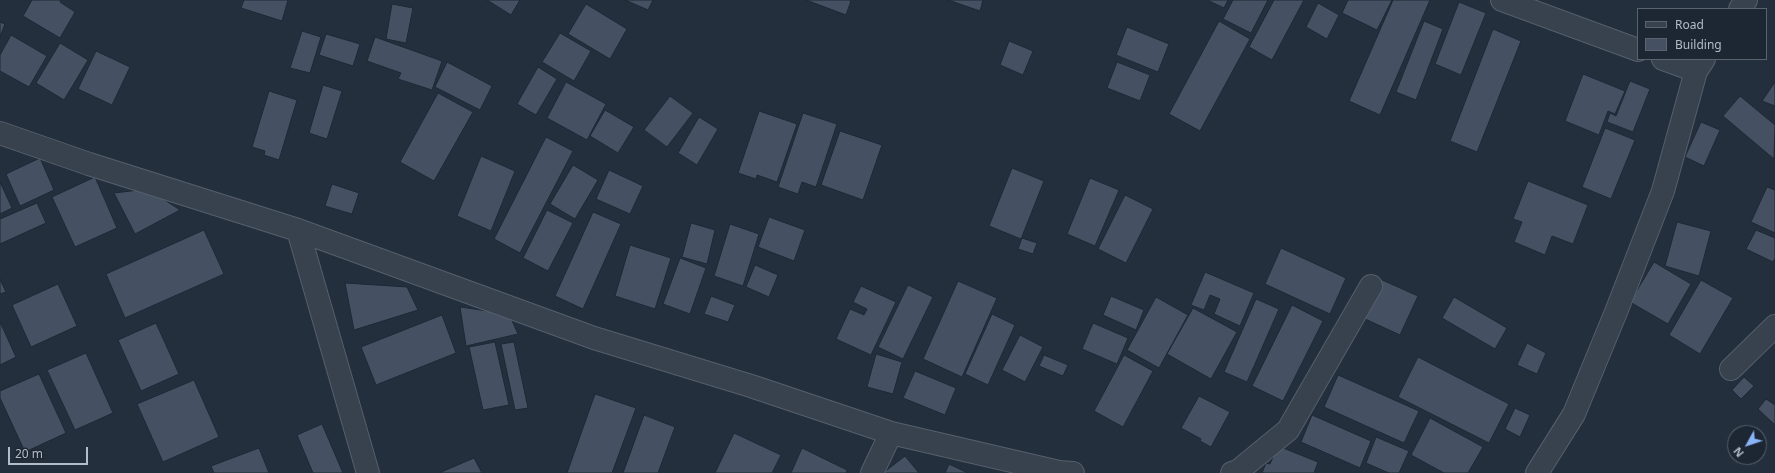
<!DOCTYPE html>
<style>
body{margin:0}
#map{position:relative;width:1775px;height:473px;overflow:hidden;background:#242f3e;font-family:"Noto Sans",sans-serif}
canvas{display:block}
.legend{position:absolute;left:1637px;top:8px;width:130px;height:52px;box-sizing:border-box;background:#1d2633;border:1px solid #59626f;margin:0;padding:5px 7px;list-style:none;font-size:12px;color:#b4bcc9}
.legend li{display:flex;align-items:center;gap:8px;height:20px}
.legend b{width:20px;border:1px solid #59626f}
.north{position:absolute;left:1727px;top:425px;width:40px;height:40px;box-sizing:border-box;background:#1d2633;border:1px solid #59626f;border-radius:50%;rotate:230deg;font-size:11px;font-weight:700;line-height:16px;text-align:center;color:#b4bcc9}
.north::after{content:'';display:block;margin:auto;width:14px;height:18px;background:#8ab4f8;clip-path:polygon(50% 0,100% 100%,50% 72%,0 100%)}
.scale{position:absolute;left:8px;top:447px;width:80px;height:18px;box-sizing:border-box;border:2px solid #b4bcc9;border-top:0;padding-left:5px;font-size:12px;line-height:14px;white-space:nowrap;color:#b4bcc9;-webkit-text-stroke:3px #1d2633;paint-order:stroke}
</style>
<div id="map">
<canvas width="1775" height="473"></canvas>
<ul class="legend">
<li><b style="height:5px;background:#38414e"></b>Road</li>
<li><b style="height:11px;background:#455162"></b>Building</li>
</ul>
<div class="north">N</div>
<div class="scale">20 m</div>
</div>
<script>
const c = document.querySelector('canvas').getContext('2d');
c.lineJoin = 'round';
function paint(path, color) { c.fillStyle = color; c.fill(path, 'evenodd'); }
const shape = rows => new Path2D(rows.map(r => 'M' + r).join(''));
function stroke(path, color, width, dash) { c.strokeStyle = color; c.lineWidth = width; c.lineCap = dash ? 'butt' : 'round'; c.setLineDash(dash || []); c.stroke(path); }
const building = shape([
 [32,0,61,0,60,2,75,12,60,38,23,16,32,0],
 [244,0,288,0,282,21,241,8,244,0],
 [487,0,520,0,511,15,487,0],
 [625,0,653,0,648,10,625,0],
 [806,0,849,0,851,1,846,15,806,0],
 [948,0,983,0,980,11,948,0],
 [1207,0,1228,0,1224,8,1207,0],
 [1233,0,1268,0,1251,33,1223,19,1233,0],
 [1274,0,1304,0,1272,60,1249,47,1274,0],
 [1348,0,1392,0,1377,30,1342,13,1348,0],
 [1393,0,1430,0,1380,115,1349,101,1393,0],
 [1459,2,1486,13,1461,75,1435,64,1459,2],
 [1318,3,1339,15,1327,39,1306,27,1318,3],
 [392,4,413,8,406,43,386,39,392,4],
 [586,4,627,29,610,59,568,34,586,4],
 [1219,21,1250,39,1200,131,1169,114,1219,21],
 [1424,21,1443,29,1416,100,1396,92,1424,21],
 [0,22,5,24,0,37,0,22],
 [1127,27,1169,44,1158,72,1116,55,1127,27],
 [1493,29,1521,41,1477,152,1450,141,1493,29],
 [302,31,321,37,310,73,290,68,302,31],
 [560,33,591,51,574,81,542,62,560,33],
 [326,34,360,44,353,66,319,55,326,34],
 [11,35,47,56,29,87,0,71,0,55,11,35],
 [375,37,442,61,432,90,398,79,401,73,367,61,375,37],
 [1009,41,1033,51,1023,75,1000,65,1009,41],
 [60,43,88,60,64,100,36,83,60,43],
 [96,51,130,67,112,105,78,89,96,51],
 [447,62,492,86,480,110,435,87,447,62],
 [1117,62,1150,75,1140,101,1107,88,1117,62],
 [538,67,557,79,536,115,517,104,538,67],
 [1583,74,1625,91,1615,114,1608,111,1599,135,1565,121,1583,74],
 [1630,81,1650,89,1633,132,1607,122,1610,113,1616,116,1630,81],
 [566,82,606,104,587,140,547,118,566,82],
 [1775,82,1775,106,1762,101,1775,82],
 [323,85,342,91,327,139,309,133,323,85],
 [269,91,297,100,279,160,264,155,265,151,252,147,269,91],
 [438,93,473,112,434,181,400,162,438,93],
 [670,96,693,113,667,147,644,130,670,96],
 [1740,96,1775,125,1774,159,1723,116,1740,96],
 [605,110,634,127,618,153,590,136,605,110],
 [759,111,797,124,777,182,757,175,756,179,738,173,759,111],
 [803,113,837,124,816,187,802,182,798,194,778,187,803,113],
 [699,117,718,129,697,165,678,153,699,117],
 [1701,122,1720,130,1704,166,1685,157,1701,122],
 [1605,128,1635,140,1611,199,1582,187,1605,128],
 [840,131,882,145,863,200,821,185,840,131],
 [546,137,573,151,520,253,494,239,546,137],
 [481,156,515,171,491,231,457,216,481,156],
 [40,158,54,190,20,206,6,174,40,158],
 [573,165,598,180,575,219,550,204,573,165],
 [1012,168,1044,181,1021,239,989,226,1012,168],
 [609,170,643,186,630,214,596,199,609,170],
 [95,177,117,228,75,247,52,197,95,177],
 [1090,178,1119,190,1095,246,1067,234,1090,178],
 [1528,181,1588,205,1573,244,1552,236,1545,255,1514,242,1522,222,1513,219,1528,181],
 [0,182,12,208,0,214,0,182],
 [332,184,359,193,352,214,325,206,332,184],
 [1767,187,1775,190,1775,233,1751,222,1767,187],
 [148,189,180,210,135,234,114,193,148,189],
 [1125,195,1153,209,1126,263,1098,249,1125,195],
 [37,203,46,223,0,244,0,219,37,203],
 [547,210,573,223,548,271,523,258,547,210],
 [593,212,621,224,583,309,555,296,593,212],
 [769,217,805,230,794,261,758,247,769,217],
 [1677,222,1711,231,1699,276,1665,266,1677,222],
 [691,223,715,230,707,264,682,257,691,223],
 [730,224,759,234,743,286,714,276,730,224],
 [204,230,224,274,125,318,106,274,204,230],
 [1756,230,1775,238,1775,258,1773,262,1746,249,1756,230],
 [1022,238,1037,243,1033,254,1018,249,1022,238],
 [630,245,671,258,655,309,615,296,630,245],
 [1281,248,1346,278,1330,314,1265,284,1281,248],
 [680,258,706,268,690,314,663,304,680,258],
 [1654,262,1691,284,1668,324,1630,302,1654,262],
 [755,265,778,275,769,297,746,287,755,265],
 [1205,272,1254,293,1240,326,1214,314,1220,299,1210,295,1204,310,1191,305,1205,272],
 [0,279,6,292,0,294,0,279],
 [1380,279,1418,296,1400,335,1363,318,1380,279],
 [1701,280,1733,298,1700,354,1669,335,1701,280],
 [958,281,997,298,962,377,923,359,958,281],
 [345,283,407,287,418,310,354,330,345,283],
 [58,284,77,326,31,347,12,305,58,284],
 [908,285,933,297,903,359,878,347,908,285],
 [861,286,896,302,871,355,836,339,850,309,864,315,867,309,853,302,861,286],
 [711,296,735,305,728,322,704,314,711,296],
 [1111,296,1144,310,1136,330,1103,315,1111,296],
 [1156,297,1188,315,1159,368,1127,350,1156,297],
 [1454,297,1507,328,1495,349,1442,318,1454,297],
 [1256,299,1279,309,1247,382,1224,372,1256,299],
 [1292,305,1323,321,1283,401,1252,386,1292,305],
 [460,307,509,314,518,334,466,346,460,307],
 [1193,308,1237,332,1211,379,1167,354,1193,308],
 [992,314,1015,325,988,385,965,374,992,314],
 [442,315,456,353,376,385,361,347,442,315],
 [0,322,16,357,0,365,0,322],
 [156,323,179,374,141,391,118,340,156,323],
 [1093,323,1128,338,1117,364,1082,349,1093,323],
 [1020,335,1043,347,1025,382,1002,370,1020,335],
 [495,342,509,405,483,410,469,347,495,342],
 [514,342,528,408,515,410,501,344,514,342],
 [1527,343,1546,353,1537,374,1517,365,1527,343],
 [86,353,113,413,75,430,47,370,86,353],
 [876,354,902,362,893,394,867,387,876,354],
 [1044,355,1068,365,1063,376,1039,366,1044,355],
 [1124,355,1153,371,1123,427,1094,411,1124,355],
 [1418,357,1509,404,1489,443,1398,397,1418,357],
 [915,371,956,388,945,415,903,398,915,371],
 [39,374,66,433,25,452,0,398,0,391,39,374],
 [1338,375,1419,411,1404,443,1324,407,1338,375],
 [1744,377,1754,386,1741,399,1732,390,1744,377],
 [194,380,219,437,163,462,137,404,194,380],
 [595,394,636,408,612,473,567,473,595,394],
 [1199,396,1230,412,1211,447,1200,441,1201,439,1181,428,1199,396],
 [1766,399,1775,405,1775,425,1758,409,1766,399],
 [1515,408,1530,415,1520,437,1505,429,1515,408],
 [644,415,675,427,658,473,623,473,644,415],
 [1312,415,1371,441,1360,468,1301,442,1312,415],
 [1430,418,1483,447,1468,473,1444,473,1411,455,1430,418],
 [322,424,343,473,313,473,297,435,322,424],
 [734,433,781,455,772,473,715,473,734,433],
 [1376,437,1409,451,1399,473,1389,473,1366,463,1376,437],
 [1278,446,1318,462,1314,473,1262,473,1266,463,1270,464,1278,446],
 [259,448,269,473,214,473,211,466,259,448],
 [802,448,847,470,846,473,791,473,802,448],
 [905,456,919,473,883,473,905,456],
 [474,458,482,473,439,473,474,458],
 [949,464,968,473,945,473,949,464]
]);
paint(building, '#455162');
stroke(building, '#1f2835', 1);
const minor = shape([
 [1502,0,1638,50],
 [1740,9,1746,0],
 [1663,59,1696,71],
 [0,133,89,164,298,230,594,338,751,386,891,433,1059,472,1073,473],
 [298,230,368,473],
 [1731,369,1775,326],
 [872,473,891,433],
 [1232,473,1238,471,1288,430,1371,286],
 [1537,473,1574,414,1616,312,1663,191,1696,71,1704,59]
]);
stroke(minor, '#565f6c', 24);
stroke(minor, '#38414e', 22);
</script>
